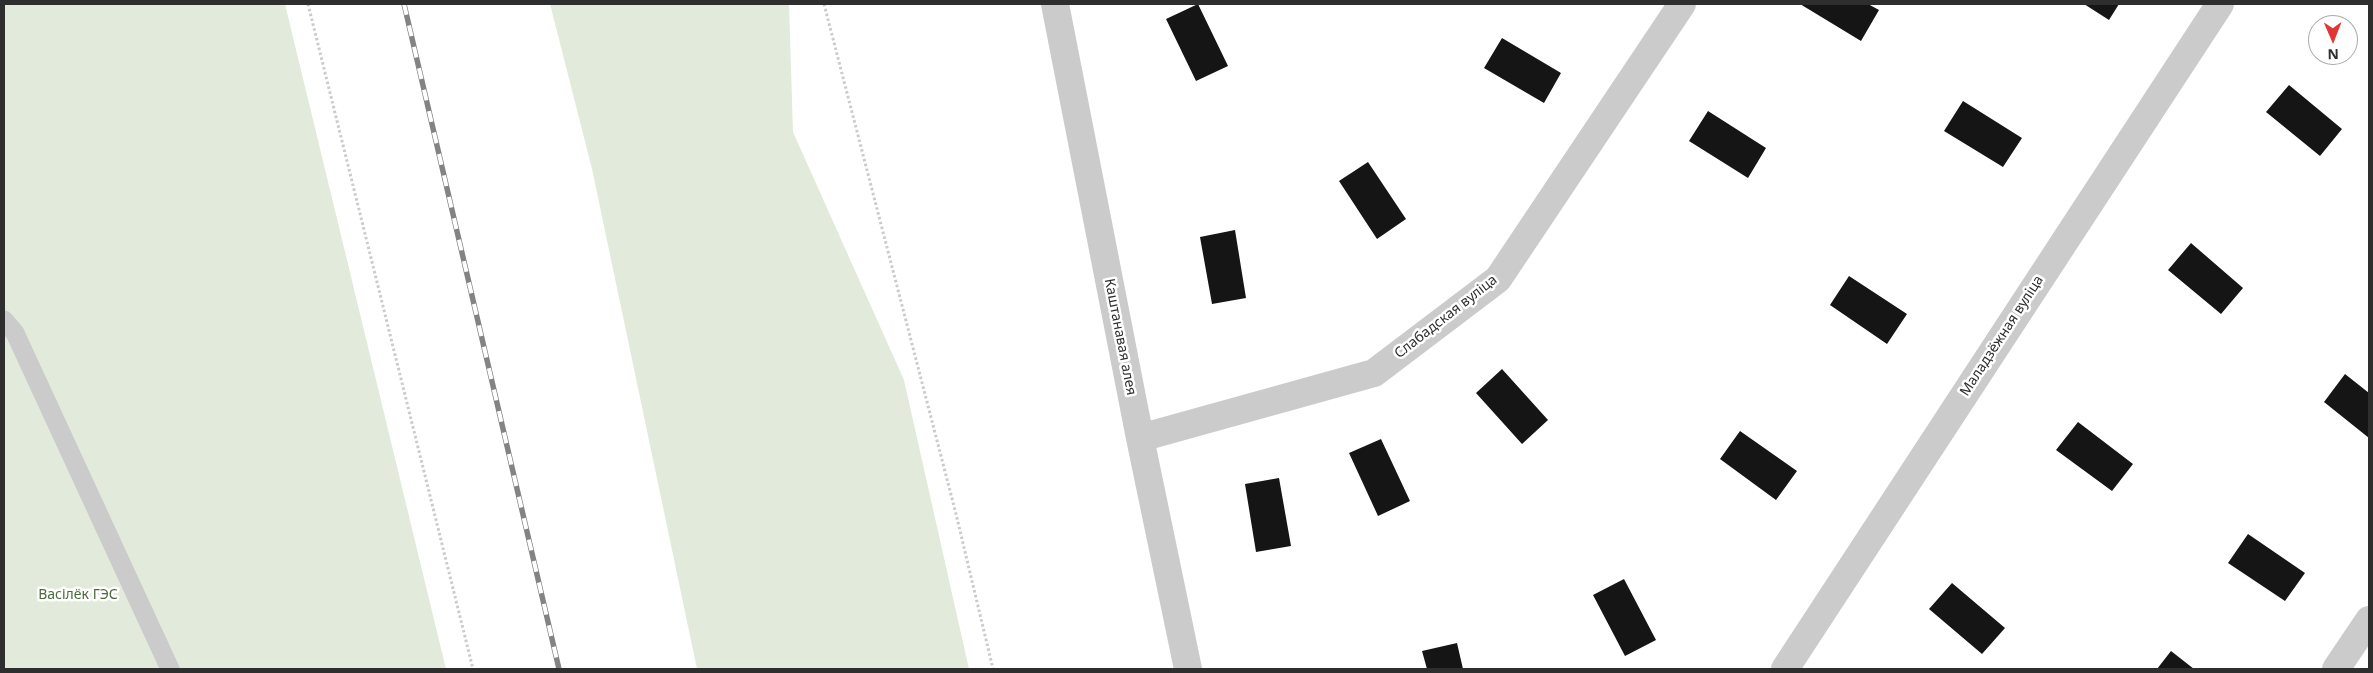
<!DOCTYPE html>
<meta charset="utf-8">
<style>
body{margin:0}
#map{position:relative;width:2373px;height:673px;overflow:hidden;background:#fff;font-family:"Noto Sans",sans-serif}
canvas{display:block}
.frame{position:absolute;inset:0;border:5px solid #2e2e2e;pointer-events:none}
.north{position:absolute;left:2308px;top:15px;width:50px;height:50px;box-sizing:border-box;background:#fff;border:1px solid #ababab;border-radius:50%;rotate:179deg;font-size:14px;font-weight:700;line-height:20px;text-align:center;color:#2e2e2e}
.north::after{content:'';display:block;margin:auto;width:18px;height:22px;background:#e23632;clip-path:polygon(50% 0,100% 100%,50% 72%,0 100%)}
</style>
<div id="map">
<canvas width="2373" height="673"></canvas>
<div class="frame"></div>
<div class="north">N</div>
</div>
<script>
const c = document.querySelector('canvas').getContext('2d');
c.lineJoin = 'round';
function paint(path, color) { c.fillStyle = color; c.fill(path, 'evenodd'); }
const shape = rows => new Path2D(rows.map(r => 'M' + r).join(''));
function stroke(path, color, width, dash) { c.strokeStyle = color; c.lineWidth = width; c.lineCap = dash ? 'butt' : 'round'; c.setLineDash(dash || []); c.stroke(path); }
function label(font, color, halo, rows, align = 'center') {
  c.font = font + ' "Noto Sans",sans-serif'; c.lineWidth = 5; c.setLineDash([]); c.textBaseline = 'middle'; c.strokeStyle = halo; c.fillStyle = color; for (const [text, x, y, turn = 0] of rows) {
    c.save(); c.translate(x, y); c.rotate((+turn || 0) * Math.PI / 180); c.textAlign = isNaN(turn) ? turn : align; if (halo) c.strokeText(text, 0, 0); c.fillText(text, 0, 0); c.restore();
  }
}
paint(shape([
 [4,4,285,4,446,669,4,669],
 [550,4,789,4,793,132,904,380,969,669,697,669,592,169]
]), '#e2ebdb');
paint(shape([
 [1198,4,1228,66,1196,81,1166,19],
 [1800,4,1868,4,1879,10,1861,41],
 [2084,4,2119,4,2109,20],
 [1502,38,1561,73,1544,103,1484,68],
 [2289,85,2342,129,2320,156,2266,112],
 [1963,101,2022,138,2003,167,1944,131],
 [1708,111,1766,148,1748,178,1689,141],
 [1368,162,1406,219,1377,239,1339,181],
 [1235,230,1246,298,1212,304,1200,237],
 [2191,243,2243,288,2221,314,2168,270],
 [1849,276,1907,314,1887,344,1830,305],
 [1502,369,1548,420,1522,444,1476,393],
 [2345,374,2369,393,2369,438,2324,402],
 [2078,422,2133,464,2112,491,2056,450],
 [1740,431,1797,471,1776,500,1720,459],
 [1381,439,1410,501,1378,516,1349,453],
 [1279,478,1291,546,1256,552,1245,484],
 [2248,534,2305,573,2285,601,2228,563],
 [1624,579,1656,640,1625,656,1593,595],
 [1952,583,2005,628,1982,654,1929,609],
 [1457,643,1463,669,1427,669,1422,651],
 [2171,651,2194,669,2157,669]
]), '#151515');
stroke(shape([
 [308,4,473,669],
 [824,4,956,514,993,669]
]), '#cbcbcb', 3, [2.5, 2.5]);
stroke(shape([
 [4,320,15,333,170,669]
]), '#cbcbcb', 19);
stroke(shape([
 [1055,4,1140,438,1188,669],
 [1140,438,1374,373,1498,279,1682,4],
 [1785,669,2220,4],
 [2336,669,2369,620]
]), '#cbcbcb', 28);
const rail = shape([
 [404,4,559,669]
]);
stroke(rail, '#838383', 5.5);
stroke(rail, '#fff', 4, [11]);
label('14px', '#2e2e2e', '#fff', [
 ["Слабадская вуліца",1446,317,-38],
 ["Маладзёжная вуліца",2002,336,-57],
 ["Каштанавая алея",1120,337,79]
]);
label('14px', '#4c693c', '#fff', [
 ["Васілёк ГЭС",78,595]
]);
</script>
